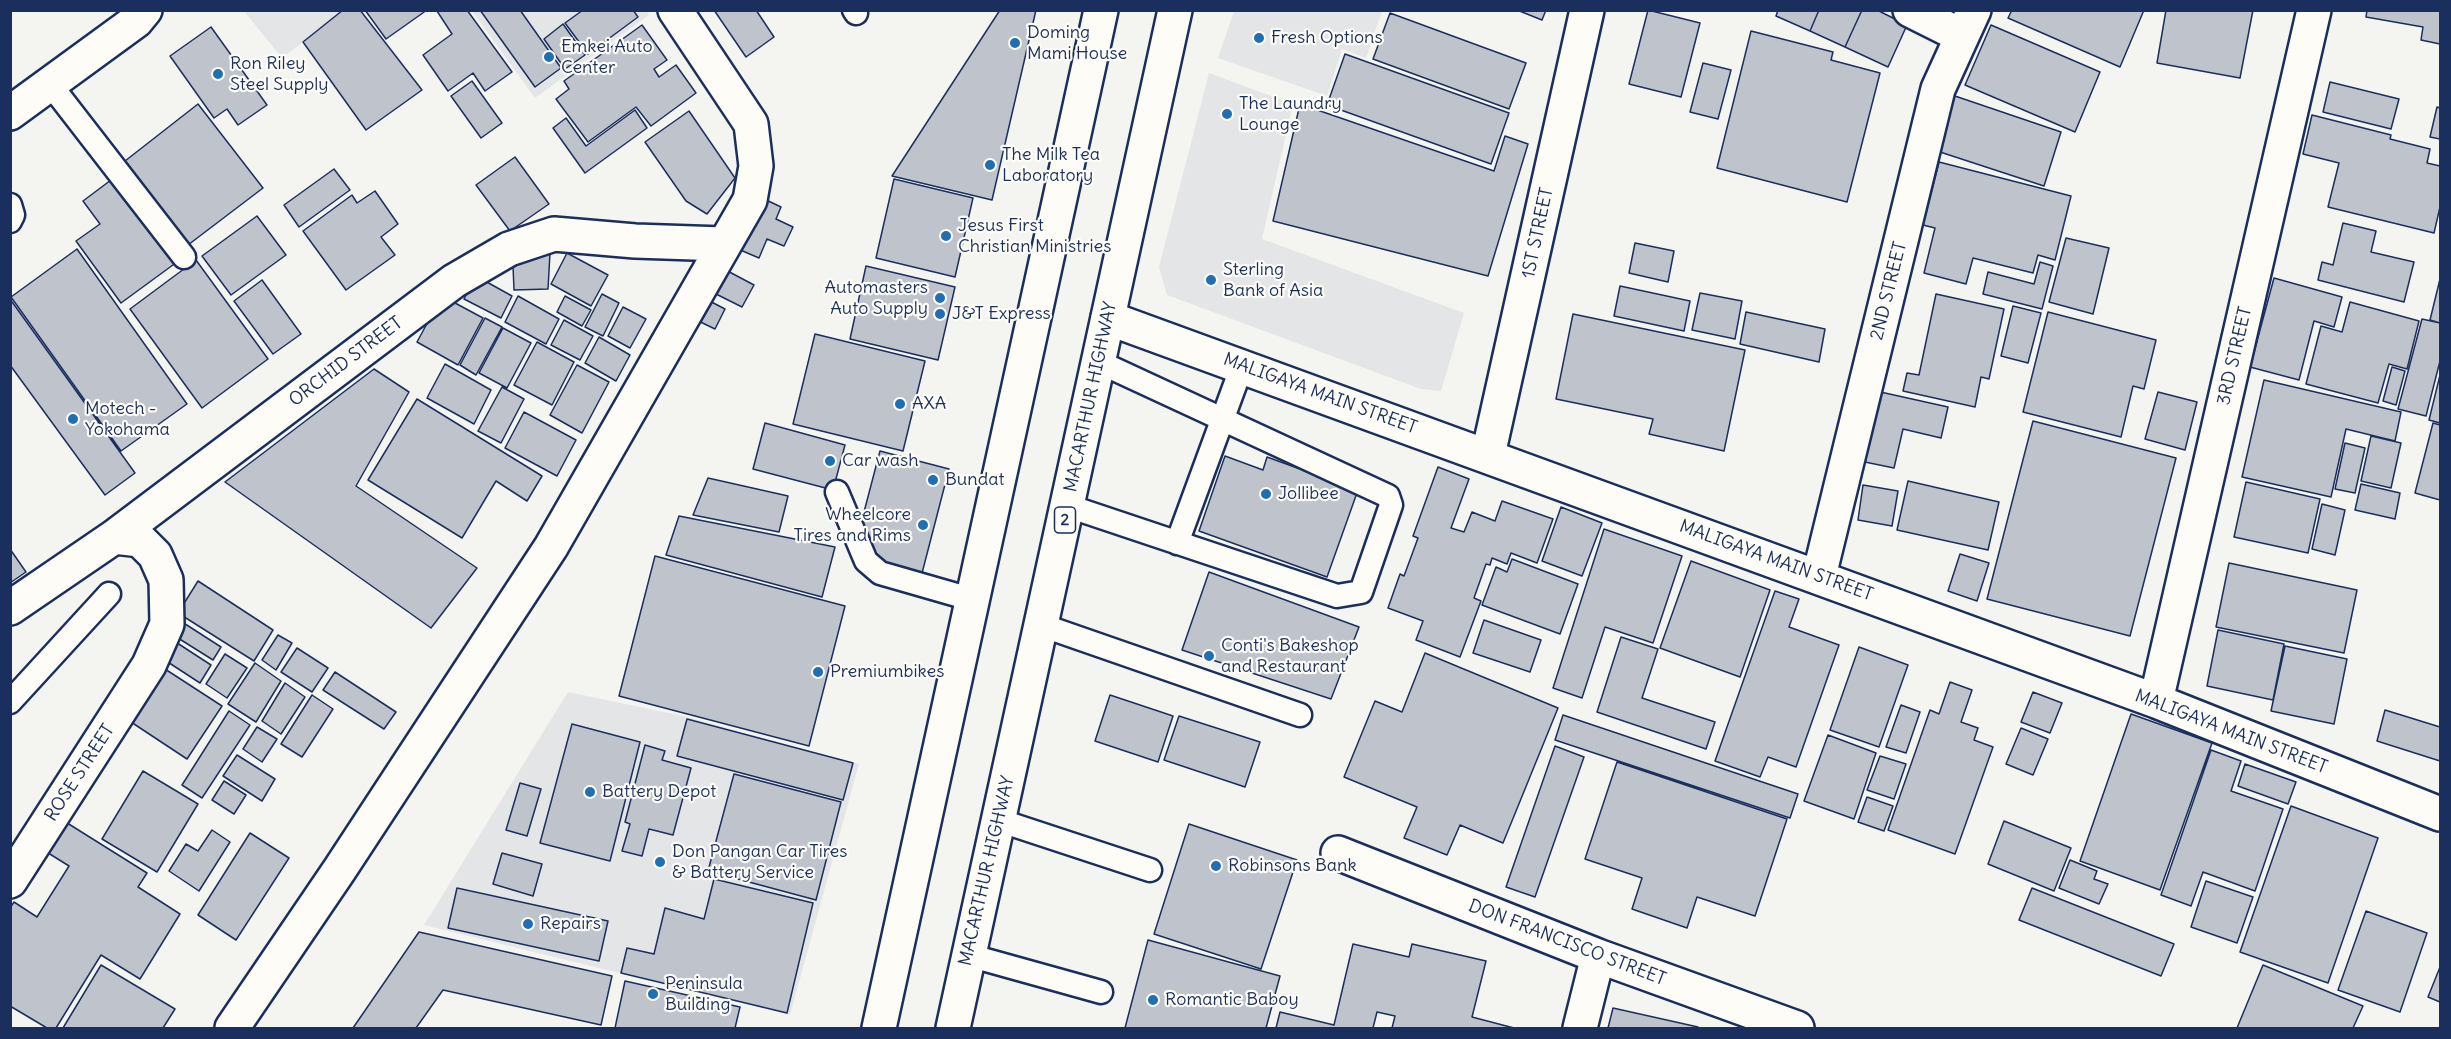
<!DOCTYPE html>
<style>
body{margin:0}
#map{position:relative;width:2451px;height:1039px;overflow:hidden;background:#f4f4f1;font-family:Delius,sans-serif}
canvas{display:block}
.frame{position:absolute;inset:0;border:12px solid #1b2f5e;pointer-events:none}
</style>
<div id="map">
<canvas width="2451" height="1039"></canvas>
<div class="frame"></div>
</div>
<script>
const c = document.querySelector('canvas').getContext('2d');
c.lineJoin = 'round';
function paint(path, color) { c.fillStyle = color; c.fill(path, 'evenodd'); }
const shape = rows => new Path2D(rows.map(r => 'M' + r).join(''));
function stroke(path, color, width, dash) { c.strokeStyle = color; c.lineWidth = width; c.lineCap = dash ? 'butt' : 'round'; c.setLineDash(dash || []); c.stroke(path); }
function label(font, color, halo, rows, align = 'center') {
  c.font = font + ' Delius,sans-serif'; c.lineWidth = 4.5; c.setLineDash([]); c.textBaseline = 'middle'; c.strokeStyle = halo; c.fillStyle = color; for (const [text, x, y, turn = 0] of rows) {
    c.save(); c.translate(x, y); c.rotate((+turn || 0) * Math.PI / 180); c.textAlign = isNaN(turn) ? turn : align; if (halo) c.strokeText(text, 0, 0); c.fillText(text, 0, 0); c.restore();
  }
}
paint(shape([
 [646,10,649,15,535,98,472,11],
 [244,11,343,11,282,58],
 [1234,11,1234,10,1382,11,1366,58,1342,49,1327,96,1218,58],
 [1209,73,1293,104,1262,239,1464,313,1441,391,1421,389,1167,295,1159,267],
 [568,692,683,716,859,764,790,1015,424,925]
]), '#e4e5e6');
const building = shape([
 [343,10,360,10,422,90,366,130,303,42,343,10],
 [365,10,427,10,386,39,365,10],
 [467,10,512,72,485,91,473,73,448,91,423,55,452,34,437,11,467,10],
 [480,10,520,10,561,68,535,87,480,10],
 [583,10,633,10,638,17,588,54,565,23,583,10],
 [714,10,756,10,774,37,746,57,714,10],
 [1000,10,1036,10,992,200,892,176,1000,10],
 [1517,10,1546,10,1542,20,1517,10],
 [1648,10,1700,23,1681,97,1629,84,1648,10],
 [1778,10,1819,10,1810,31,1776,16,1778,10],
 [1819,10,1862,10,1845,47,1810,31,1819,10],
 [1862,10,1877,10,1907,25,1888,67,1845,47,1862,10],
 [2012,10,2144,10,2120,67,2008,18,2012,10],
 [2166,10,2253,10,2240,78,2157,63,2166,10],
 [2367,10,2440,10,2440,44,2421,40,2423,27,2366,17,2367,10],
 [1390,13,1526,63,1509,109,1373,59,1390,13],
 [563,24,585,55,565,69,544,39,563,24],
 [642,25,667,60,654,69,659,77,676,65,696,93,651,126,636,107,588,142,556,99,569,89,564,81,642,25],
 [1991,25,2100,72,2075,132,1965,85,1991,25],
 [211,27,267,105,238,125,227,109,214,118,170,56,211,27],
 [1751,31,1833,52,1831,60,1880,73,1847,202,1717,168,1751,31],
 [1345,54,1509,113,1491,164,1327,105,1345,54],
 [1703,63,1731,70,1718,119,1690,112,1703,63],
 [472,81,502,123,481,138,451,96,472,81],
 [2330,82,2399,99,2391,129,2323,112,2330,82],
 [1955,96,2061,132,2044,186,1937,151,1955,96],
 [198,104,263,188,188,245,125,161,198,104],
 [1300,104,1494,171,1505,136,1528,144,1488,276,1273,221,1300,104],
 [2437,107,2440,108,2440,139,2430,137,2437,107],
 [635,110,647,128,585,173,553,128,566,118,586,146,635,110],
 [689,111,735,178,707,214,686,201,645,142,689,111],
 [2312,115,2391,135,2390,139,2430,149,2427,163,2440,166,2440,207,2434,233,2328,207,2339,163,2303,154,2312,115],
 [515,157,549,204,510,231,476,185,515,157],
 [1939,162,2071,196,2055,260,2038,255,2033,273,1973,258,1966,284,1924,273,1935,228,1923,225,1939,162],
 [334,169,350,190,299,227,284,205,334,169],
 [115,177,177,262,121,303,76,241,100,224,83,201,115,177],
 [894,179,973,198,955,277,876,258,894,179],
 [375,191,398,224,381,237,395,255,346,290,303,231,352,195,357,203,375,191],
 [760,197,781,207,776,219,793,227,784,246,767,239,759,258,738,249,760,197],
 [257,216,286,255,231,295,202,256,257,216],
 [2343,223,2376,231,2371,252,2414,262,2404,302,2318,280,2322,262,2333,265,2343,223],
 [2066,238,2109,248,2093,314,2049,302,2066,238],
 [1635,243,1674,251,1668,282,1629,273,1635,243],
 [77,249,187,404,121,451,11,297,77,249],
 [550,253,548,289,514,290,513,266,550,253],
 [567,253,608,275,591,306,551,284,567,253],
 [196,260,268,359,202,408,130,309,196,260],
 [2040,262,2053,266,2042,309,1983,294,1988,272,2034,284,2040,262],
 [866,266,955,287,938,360,850,339,866,266],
 [720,267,754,285,742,307,708,290,720,267],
 [476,276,512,296,501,318,464,299,476,276],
 [2274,278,2342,297,2334,327,2314,321,2299,380,2250,367,2274,278],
 [2440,279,2440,323,2430,320,2440,279],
 [262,280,301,334,273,354,234,301,262,280],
 [1620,286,1690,301,1684,331,1614,316,1620,286],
 [1700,293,1742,301,1735,339,1692,330,1700,293],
 [602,294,619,303,603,336,585,327,602,294],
 [1936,294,2004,309,1989,379,1981,377,1975,407,1903,391,1907,373,1919,375,1936,294],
 [698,295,725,309,715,329,688,316,698,295],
 [442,296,483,318,458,365,417,342,442,296],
 [518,296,559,319,546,344,505,322,518,296],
 [565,296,591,310,582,326,557,312,565,296],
 [10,299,135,473,105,495,10,365,10,299],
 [2350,302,2419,321,2407,369,2389,364,2378,403,2306,384,2321,326,2342,332,2350,302],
 [2013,306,2041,313,2028,363,2001,356,2013,306],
 [623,307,646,319,630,348,608,336,623,307],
 [1746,312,1825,329,1819,362,1740,344,1746,312],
 [2048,312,2156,340,2144,389,2133,386,2121,437,2023,412,2048,312],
 [1573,314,1745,350,1724,451,1649,434,1653,419,1556,399,1573,314],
 [485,318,502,327,476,375,460,365,485,318],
 [2422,319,2440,323,2440,361,2426,416,2398,409,2422,319],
 [564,320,593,336,580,360,551,345,564,320],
 [503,328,531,343,507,388,479,373,503,328],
 [815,334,925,361,903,451,793,424,815,334],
 [599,337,630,355,616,381,585,363,599,337],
 [537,342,574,362,552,405,514,385,537,342],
 [445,364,491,390,474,424,427,398,445,364],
 [577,365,609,382,582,433,550,415,577,365],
 [2392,367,2405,371,2396,405,2383,401,2392,367],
 [374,369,409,392,356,486,477,568,431,628,225,482,374,369],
 [2440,375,2440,423,2429,420,2440,375],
 [2264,380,2401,412,2395,441,2346,429,2331,497,2242,477,2264,380],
 [502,387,524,399,501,443,478,431,502,387],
 [1876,391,1948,407,1941,438,1903,429,1894,468,1860,461,1876,391],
 [2158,392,2197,402,2185,450,2145,439,2158,392],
 [417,399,542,476,527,501,496,481,462,538,368,480,417,399],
 [524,412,576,440,557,476,505,448,524,412],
 [2033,421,2176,458,2130,636,1987,599,2033,421],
 [765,423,845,445,833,490,753,469,765,423],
 [2433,423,2440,425,2440,500,2415,493,2433,423],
 [2371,436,2401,443,2391,488,2361,481,2371,436],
 [2345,443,2365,448,2355,493,2335,489,2345,443],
 [880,451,949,469,921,577,878,564,859,531,880,451],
 [1225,456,1263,470,1267,457,1358,490,1327,577,1199,531,1225,456],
 [1438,467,1469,479,1451,528,1464,532,1472,512,1495,521,1502,501,1553,519,1537,563,1511,553,1507,564,1492,558,1490,565,1486,564,1474,598,1481,601,1460,657,1416,640,1423,621,1388,608,1400,574,1404,576,1418,538,1413,536,1438,467],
 [708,478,788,496,779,532,693,515,708,478],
 [1908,481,1999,502,1988,550,1897,530,1908,481],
 [2246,482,2320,499,2308,553,2234,537,2246,482],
 [2361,484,2400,493,2395,519,2355,510,2361,484],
 [1863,485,1898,491,1892,526,1858,520,1863,485],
 [2322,504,2345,510,2335,555,2312,549,2322,504],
 [1561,507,1602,523,1582,576,1542,561,1561,507],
 [679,516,835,547,822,597,666,555,679,516],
 [1604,529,1682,556,1653,643,1605,627,1582,698,1553,688,1604,529],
 [10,549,26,572,10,583,10,549],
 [1960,554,1989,563,1977,601,1948,591,1960,554],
 [655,556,845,606,809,746,619,696,655,556],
 [1512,559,1578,584,1560,634,1482,605,1496,567,1507,572,1512,559],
 [1691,561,1770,590,1740,677,1660,648,1691,561],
 [2229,563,2357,590,2344,653,2216,627,2229,563],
 [1209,572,1359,627,1331,699,1182,650,1209,572],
 [198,581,273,630,254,661,178,613,198,581],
 [1775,591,1799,599,1789,627,1839,645,1796,767,1768,757,1760,777,1715,761,1775,591],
 [179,620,221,647,213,660,170,633,179,620],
 [1484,620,1541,640,1530,672,1473,653,1484,620],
 [2218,630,2284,644,2273,700,2207,686,2218,630],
 [278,635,292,643,276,670,262,660,278,635],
 [168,637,211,665,200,683,157,655,168,637],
 [1621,637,1658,649,1642,698,1715,722,1706,749,1597,712,1621,637],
 [2285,646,2347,659,2334,724,2271,711,2285,646],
 [1859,647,1908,665,1879,747,1830,730,1859,647],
 [297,648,328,668,312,692,281,672,297,648],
 [1425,653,1558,708,1503,843,1460,825,1447,855,1404,838,1417,807,1344,777,1375,701,1402,712,1425,653],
 [225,654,247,668,227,698,206,684,225,654],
 [255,663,281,681,256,722,228,704,255,663],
 [165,669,222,706,187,759,131,722,165,669],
 [335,672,396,712,384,729,323,690,335,672],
 [1950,682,1972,690,1961,722,1978,728,1974,740,1993,747,1955,854,1888,830,1930,710,1939,714,1950,682],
 [285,683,305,697,281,734,262,721,285,683],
 [2033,692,2062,703,2050,733,2021,722,2033,692],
 [312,695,333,709,302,757,281,744,312,695],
 [1110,695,1173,716,1158,762,1095,741,1110,695],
 [1901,705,1920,712,1906,753,1886,747,1901,705],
 [2385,710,2440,727,2440,761,2377,741,2385,710],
 [229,711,250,725,202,798,182,785,229,711],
 [2131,714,2212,743,2160,890,2080,861,2131,714],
 [1563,715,1798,794,1790,818,1555,740,1563,715],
 [1179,716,1260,742,1245,787,1164,760,1179,716],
 [687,719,853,763,843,800,677,756,687,719],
 [572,724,640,742,610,861,540,843,572,724],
 [257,727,277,739,262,762,243,749,257,727],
 [2021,728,2048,739,2033,775,2006,764,2021,728],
 [1828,735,1876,753,1854,819,1804,801,1828,735],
 [645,745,665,751,662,760,691,768,673,835,649,829,642,856,622,851,630,824,625,822,645,745],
 [1555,746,1584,757,1535,897,1506,887,1555,746],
 [2211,750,2241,761,2231,791,2283,809,2255,891,2203,872,2191,906,2161,895,2211,750],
 [237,755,275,779,262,801,223,776,237,755],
 [1880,756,1906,764,1894,799,1867,790,1880,756],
 [1617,762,1787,819,1755,916,1697,897,1687,928,1632,909,1642,878,1585,859,1617,762],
 [2245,764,2296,782,2288,804,2238,786,2245,764],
 [143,771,198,804,157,872,102,839,143,771],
 [734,774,841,802,816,900,708,871,734,774],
 [224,781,246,795,234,814,212,800,224,781],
 [520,783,541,789,527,836,506,830,520,783],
 [1867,797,1893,806,1884,831,1858,822,1867,797],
 [2291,806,2378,838,2328,983,2240,952,2291,806],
 [64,821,147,873,138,887,180,914,140,979,101,955,56,1028,47,1028,10,1006,10,908,14,902,37,917,69,866,45,851,64,821],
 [2004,821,2071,848,2054,891,1988,864,2004,821],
 [1189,824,1297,860,1261,969,1154,934,1189,824],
 [212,830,230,842,199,891,169,871,186,844,198,851,212,830],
 [250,833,289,858,236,940,198,915,250,833],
 [502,853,542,864,533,896,493,884,502,853],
 [2070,860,2097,871,2094,879,2108,884,2099,904,2059,888,2070,860],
 [714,879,813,903,787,1013,621,973,627,948,654,954,665,908,704,919,714,879],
 [2206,881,2253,897,2237,943,2191,927,2206,881],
 [457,888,608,921,599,961,448,928,457,888],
 [2032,888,2174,944,2161,976,2019,920,2032,888],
 [2366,911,2427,933,2400,1012,2338,990,2366,911],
 [419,932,612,976,601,1025,443,990,416,1028,353,1028,419,932],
 [1148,940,1280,976,1266,1028,1125,1028,1148,940],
 [1353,944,1409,957,1412,944,1486,961,1472,1017,1514,1028,1392,1028,1395,1016,1377,1012,1373,1028,1276,1028,1280,1012,1334,1025,1353,944],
 [101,965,175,1009,163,1028,63,1028,101,965],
 [2263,965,2363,1006,2353,1028,2237,1028,2263,965],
 [2440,967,2440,1002,2428,997,2440,967],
 [625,981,740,1007,735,1028,615,1028,625,981],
 [1613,1008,1698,1027,1697,1028,1608,1028,1613,1008]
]);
paint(building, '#bfc3cc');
stroke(building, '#1b2f5e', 1.5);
const lane = shape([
 [854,10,856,13],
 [50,84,184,257],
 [10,205,13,215,10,221],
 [837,492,866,561,880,573,974,600],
 [1068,506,1337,596,1361,592,1391,505,1388,496,1099,362],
 [1177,543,1242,366],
 [1041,625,1300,715],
 [10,702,109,594],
 [998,820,1150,870],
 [968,955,1101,992]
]);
const street = shape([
 [1910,10,1962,36],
 [1108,318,2156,701,2440,814],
 [1488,455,1587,10],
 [1819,576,1938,89,1974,10],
 [10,608,114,537,454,281,509,249,554,234,635,241,723,244],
 [2156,701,2314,10],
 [1338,853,1598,956,1797,1028],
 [10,881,149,665,167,624,166,580,155,555,140,540,114,537],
 [232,1028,340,869,551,547,750,200,756,166,751,124,675,10],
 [1580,1028,1598,956]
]);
const secondary = shape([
 [10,113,136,21,145,10]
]);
const highway = shape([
 [879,1028,1101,10],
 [953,1028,1175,10]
]);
stroke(lane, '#1b2f5e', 27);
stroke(street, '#1b2f5e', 38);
stroke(secondary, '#1b2f5e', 38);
stroke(highway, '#1b2f5e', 38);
stroke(lane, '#fdfcf7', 22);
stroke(street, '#fdfcf7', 33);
stroke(secondary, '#fdfcf7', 33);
stroke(highway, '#fdfcf7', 33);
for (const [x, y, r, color] of [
 [1259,38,6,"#1f6fb2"],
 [1015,43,6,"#1f6fb2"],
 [549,57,6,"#1f6fb2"],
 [218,74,6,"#1f6fb2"],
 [1227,114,6,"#1f6fb2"],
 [990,165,6,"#1f6fb2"],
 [946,236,6,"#1f6fb2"],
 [1211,280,6,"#1f6fb2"],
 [940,298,6,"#1f6fb2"],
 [940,314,6,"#1f6fb2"],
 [900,404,6,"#1f6fb2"],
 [73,419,6,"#1f6fb2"],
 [830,461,6,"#1f6fb2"],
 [933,480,6,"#1f6fb2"],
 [1266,494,6,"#1f6fb2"],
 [923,525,6,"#1f6fb2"],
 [1209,656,6,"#1f6fb2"],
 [818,672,6,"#1f6fb2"],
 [590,792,6,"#1f6fb2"],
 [660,862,6,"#1f6fb2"],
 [1216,866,6,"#1f6fb2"],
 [528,924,6,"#1f6fb2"],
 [653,994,6,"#1f6fb2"],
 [1153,1000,6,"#1f6fb2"]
]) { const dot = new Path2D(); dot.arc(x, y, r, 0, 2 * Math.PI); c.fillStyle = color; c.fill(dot); stroke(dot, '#fdfcf7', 2); }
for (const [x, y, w] of [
 [1065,520,21]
]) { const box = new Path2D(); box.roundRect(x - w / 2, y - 13, w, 26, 4.5); c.fillStyle = '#fdfcf7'; c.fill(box); stroke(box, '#1b2f5e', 1.5); }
label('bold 16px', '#1b2f5e', null, [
 ["2",1065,520]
]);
label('18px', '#1b2f5e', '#fdfcf7', [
 ["Doming",1027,33],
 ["Mami House",1027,54],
 ["Fresh Options",1271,38],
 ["Emkei Auto",561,47],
 ["Center",561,68],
 ["Ron Riley",230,64],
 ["Steel Supply",230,85],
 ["The Laundry",1239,104],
 ["Lounge",1239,125],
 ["The Milk Tea",1002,155],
 ["Laboratory",1002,176],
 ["Jesus First",958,226],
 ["Christian Ministries",958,247],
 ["Sterling",1223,270],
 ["Bank of Asia",1223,291],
 ["Automasters",928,288,"right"],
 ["Auto Supply",928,309,"right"],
 ["J&T Express",952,314],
 ["AXA",912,404],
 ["Motech -",85,409],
 ["Yokohama",85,430],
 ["Car wash",842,461],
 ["Bundat",945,480],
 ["Jollibee",1278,494],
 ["Wheelcore",911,515,"right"],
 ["Tires and Rims",911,536,"right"],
 ["Conti's Bakeshop",1221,646],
 ["and Restaurant",1221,667],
 ["Premiumbikes",830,672],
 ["Battery Depot",602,792],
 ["Don Pangan Car Tires",672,852],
 ["& Battery Service",672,873],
 ["Robinsons Bank",1228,866],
 ["Repairs",540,924],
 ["Peninsula",665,984],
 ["Building",665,1005],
 ["Romantic Baboy",1165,1000]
], 'left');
label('18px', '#1b2f5e', '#fdfcf7', [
 ["1ST STREET",1538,233,-78],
 ["2ND STREET",1889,291,-76],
 ["3RD STREET",2235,356,-77],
 ["ORCHID STREET",346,362,-37],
 ["MALIGAYA MAIN STREET",1320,394,20],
 ["MACARTHUR HIGHWAY",1091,397,-78],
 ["MALIGAYA MAIN STREET",1776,561,20],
 ["MALIGAYA MAIN STREET",2231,732,21],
 ["ROSE STREET",80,773,-57],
 ["MACARTHUR HIGHWAY",987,871,-77],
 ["DON FRANCISCO STREET",1567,943,21]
]);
</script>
